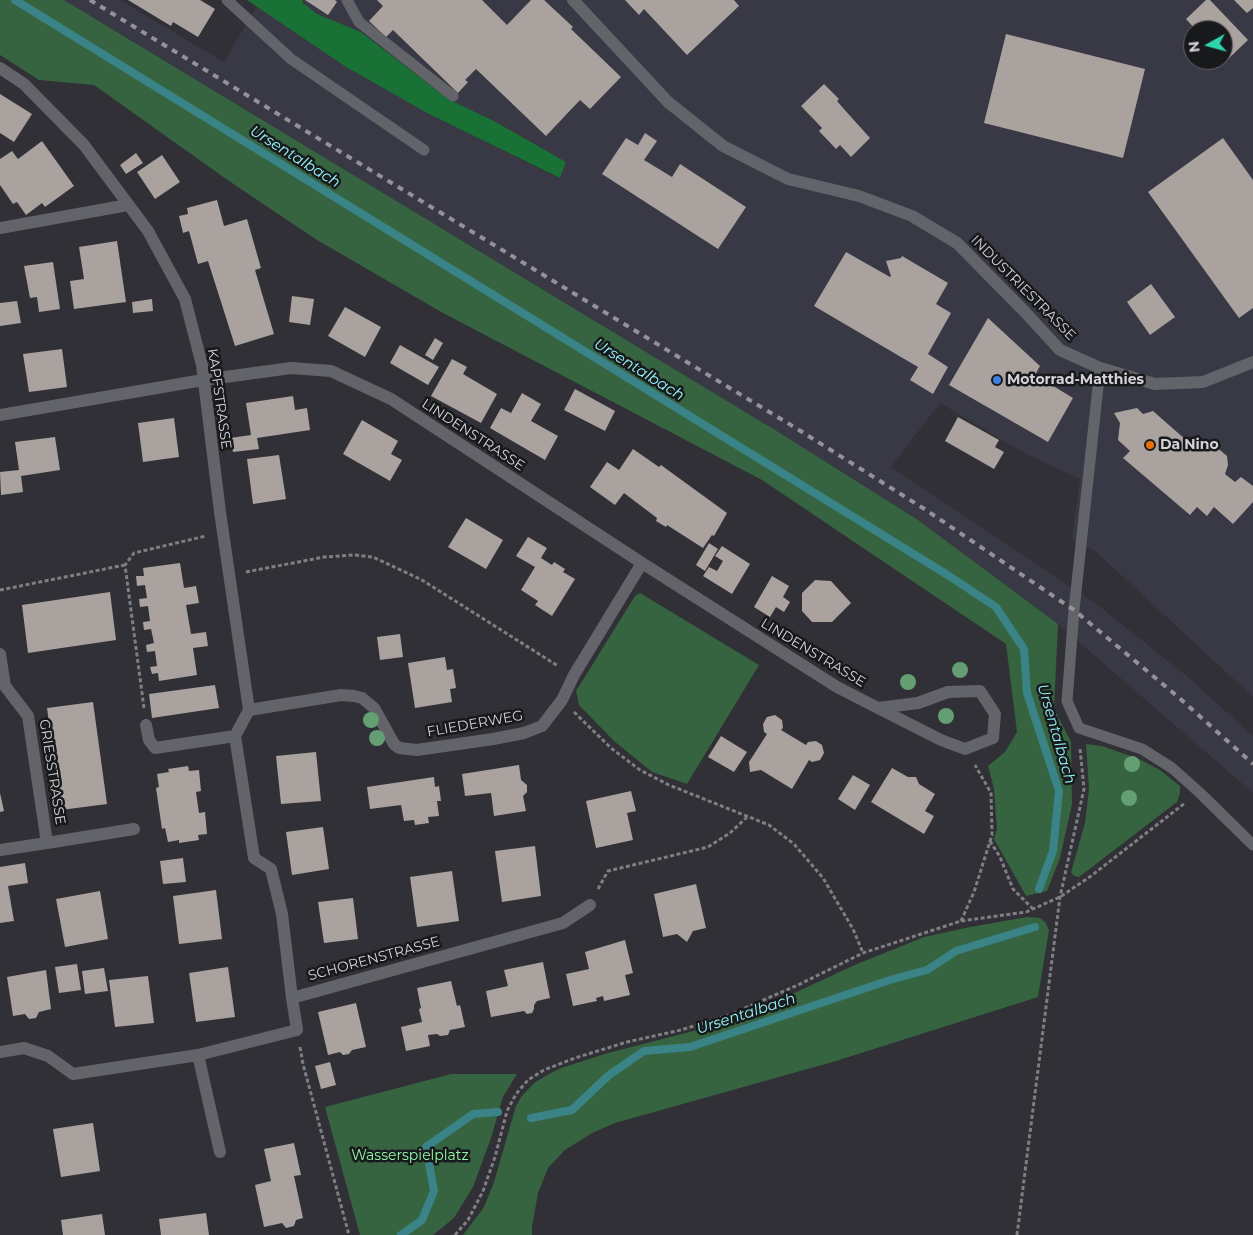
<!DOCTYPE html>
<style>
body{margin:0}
#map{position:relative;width:1253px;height:1235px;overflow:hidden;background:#303036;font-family:Montserrat,sans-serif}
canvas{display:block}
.north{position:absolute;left:1183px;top:20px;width:50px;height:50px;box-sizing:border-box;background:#18191b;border:1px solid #626366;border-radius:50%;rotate:263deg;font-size:14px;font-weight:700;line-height:20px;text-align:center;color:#d2d3d7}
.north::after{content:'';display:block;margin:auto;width:18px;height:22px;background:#2ed4ab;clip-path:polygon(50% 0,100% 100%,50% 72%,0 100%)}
</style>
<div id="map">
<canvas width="1253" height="1235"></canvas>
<div class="north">N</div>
</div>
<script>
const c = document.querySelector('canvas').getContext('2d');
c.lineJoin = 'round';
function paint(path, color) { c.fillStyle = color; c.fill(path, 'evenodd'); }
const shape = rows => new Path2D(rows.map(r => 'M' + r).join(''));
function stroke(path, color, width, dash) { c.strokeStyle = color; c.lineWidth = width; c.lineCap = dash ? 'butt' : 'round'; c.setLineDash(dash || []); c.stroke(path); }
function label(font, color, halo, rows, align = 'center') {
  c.font = font + ' Montserrat,sans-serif'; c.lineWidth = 5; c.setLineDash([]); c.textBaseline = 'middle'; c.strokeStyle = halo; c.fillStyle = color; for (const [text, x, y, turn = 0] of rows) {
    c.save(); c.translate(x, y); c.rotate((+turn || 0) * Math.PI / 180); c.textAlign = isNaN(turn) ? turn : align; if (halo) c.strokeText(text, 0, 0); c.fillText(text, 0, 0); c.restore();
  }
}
paint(shape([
 [64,0,120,0,224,62,257,6,346,67,429,114,559,178,566,162,494,121,448,99,361,32,317,14,302,2,303,0,1253,0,1253,697,1094,550,1072,540,1080,479,1022,452,940,403,891,467,1099,606,1188,677,1253,736,1253,793,1058,624,918,520,780,433],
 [1193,30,1223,30,1223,60,1193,60]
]), '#383945');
paint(shape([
 [0,0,64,0,780,433,918,520,1058,624,1054,709,1071,742,1072,804,1060,858,1047,891,1026,896,994,839,997,829,994,789,988,766,1005,752,1017,732,1006,644,762,480,443,313,317,240,229,181,94,85,39,80,0,55],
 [640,593,759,665,687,784,652,772,614,741,579,705,576,691,635,596],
 [1086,744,1102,746,1139,759,1160,770,1180,786,1180,793,1177,802,1079,877,1074,876,1071,872,1085,823,1089,789],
 [1027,917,1040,918,1045,922,1049,930,1038,997,836,1061,615,1123,592,1133,565,1150,548,1168,538,1193,532,1227,532,1235,463,1235,484,1207,494,1182,516,1106,521,1097,534,1083,547,1075,561,1068,608,1053,709,1027,764,1007,857,964,924,937,970,927],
 [451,1074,517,1074,503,1097,491,1138,473,1187,454,1218,433,1235,360,1235,325,1107]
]), '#366340');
paint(shape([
 [247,0,303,0,302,2,317,14,361,32,448,99,494,121,566,162,560,178,429,114,346,67]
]), '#1a7135');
stroke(shape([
 [15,0,946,574,996,607,1024,649,1027,693,1059,791,1053,851,1039,889],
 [531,1118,572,1110,609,1075,644,1051,690,1047,890,980,927,970,956,951,1035,927],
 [401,1235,422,1220,434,1191,426,1147,473,1114,498,1112]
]), '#3a8488', 8);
paint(shape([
 [128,0,200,0,215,9,198,37,173,22,171,26],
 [305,0,335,0,337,2,328,15],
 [377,0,482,0,507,25,531,0,544,0,573,27,571,29,621,77,590,109,580,100,546,136,476,69,465,80,468,82,458,93,393,30,386,37,369,21,383,6],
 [625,0,734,0,739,6,687,55,644,9,639,15],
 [1206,0,1210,0,1248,40,1226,61,1223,58,1223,30,1196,30,1186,19],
 [1234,0,1253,0,1253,8,1247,13],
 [1006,34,1145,69,1123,158,984,123],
 [824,84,839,99,837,101,843,108,870,138,851,157,840,145,836,149,819,131,822,128,801,106],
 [0,94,32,114,14,142,0,133],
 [645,133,657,141,644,160,672,177,680,164,746,207,718,249,602,174,626,138,638,145],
 [1223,138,1253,180,1253,308,1239,318,1148,192],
 [42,141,74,186,45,207,42,203,26,215,17,202,13,204,0,185,0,159,12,151,18,159],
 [136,153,143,163,126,174,120,165],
 [162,155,180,182,155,199,137,172],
 [217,200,224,226,247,219,261,268,255,270,274,334,235,346,208,261,198,264,189,231,183,233,179,216,188,214,187,208],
 [117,241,126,302,74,309,70,281,84,279,79,247],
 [846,252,890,277,891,276,886,261,901,258,902,256,948,283,936,304,951,313,928,354,948,367,933,394,910,380,918,367,814,306],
 [53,262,60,309,39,312,37,297,30,298,24,266],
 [1151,284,1175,317,1150,335,1127,302],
 [292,296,314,299,310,325,289,322],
 [152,299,153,311,133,313,132,302],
 [17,301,21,323,0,326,0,303],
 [345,307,381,327,365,357,328,336],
 [988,318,1040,366,1035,375,1073,398,1048,442,949,385],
 [435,338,443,343,433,360,425,355],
 [400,345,439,367,428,385,390,363],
 [62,349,67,387,29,392,23,354],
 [452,359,467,367,463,374,497,394,481,423,431,396],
 [575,389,615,411,605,431,564,410],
 [522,393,541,404,531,421,558,436,545,460,490,428,501,408,511,413],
 [293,396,295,410,307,408,310,430,257,438,259,449,233,452,230,438,251,435,246,403],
 [1137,408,1143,414,1153,411,1194,447,1203,440,1209,441,1227,456,1228,465,1225,474,1235,482,1241,477,1253,486,1253,502,1233,524,1214,507,1207,516,1197,507,1190,515,1123,458,1130,451,1118,440,1120,423,1114,413],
 [958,417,999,440,995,447,1004,452,994,469,945,441],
 [174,418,179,457,143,462,138,423],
 [362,420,398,441,391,454,402,460,390,481,343,454],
 [55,437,60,470,21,476,23,492,1,495,0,472,19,470,15,442],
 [633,449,659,467,661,465,727,513,714,536,712,535,703,548,667,525,666,527,656,521,657,518,624,493,615,505,590,487,607,462,619,470],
 [279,455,286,499,253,504,247,459],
 [466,518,503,540,486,569,448,547],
 [528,537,547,548,541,558,552,565,554,562,565,569,563,572,575,579,552,616,535,605,538,601,521,590,535,567,516,556],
 [709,543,718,549,705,571,696,565],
 [722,546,750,564,732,594,703,576,709,567,717,571,723,561,715,556],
 [180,563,184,588,196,586,199,603,186,605,191,634,206,632,208,646,193,648,197,675,159,681,158,673,152,674,150,667,157,666,155,651,147,652,146,645,154,643,151,629,144,630,143,622,150,621,148,606,140,607,139,599,147,598,145,585,137,586,136,576,144,576,143,568],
 [772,576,789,586,783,597,790,602,784,612,776,607,770,617,754,607],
 [815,580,831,581,851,603,832,622,812,622,802,611,802,593],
 [110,592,116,640,28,653,22,605],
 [400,634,403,657,380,660,377,637],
 [445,657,447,670,453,669,456,688,450,689,452,702,415,708,408,663],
 [215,685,219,708,152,718,149,694],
 [93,702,107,804,61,810,47,708],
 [775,715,782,720,783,728,781,730,806,745,808,742,816,741,822,745,824,753,820,760,812,762,809,760,792,789,761,770,750,772,749,762,767,734,764,732,763,724,767,717],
 [721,736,747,752,734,772,708,757],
 [316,752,321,801,281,804,276,756],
 [519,765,521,780,527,785,527,792,523,796,526,811,494,816,491,793,465,796,462,774],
 [188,766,189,771,199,770,201,791,196,792,199,813,205,812,207,834,198,835,199,840,179,843,179,840,168,842,165,828,162,829,156,788,159,787,157,774,169,772,168,769],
 [892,768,908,777,916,777,919,784,935,794,925,811,934,816,924,834,871,802],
 [853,775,870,785,855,810,838,799],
 [434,777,435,787,439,786,441,801,437,801,439,816,428,817,429,823,415,825,414,820,404,821,401,805,370,809,367,787],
 [631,791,636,811,627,813,633,840,596,848,586,801],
 [0,793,4,811,0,812],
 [323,827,329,869,292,875,286,832],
 [535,846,541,896,502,902,495,851],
 [183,858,186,882,163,884,160,861],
 [25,863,28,883,8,886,14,921,0,923,0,867],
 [452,871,459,921,417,927,410,877],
 [696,884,706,928,693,931,687,942,677,934,663,937,654,894],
 [216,890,222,939,179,944,173,896],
 [100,891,108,939,65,947,56,899],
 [353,898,358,939,324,943,318,902],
 [625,940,633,973,625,975,630,995,604,1001,603,996,596,998,597,1001,573,1006,566,974,589,969,585,952],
 [543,962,550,998,537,1001,534,1005,534,1009,532,1013,527,1014,524,1011,491,1017,486,991,508,986,504,970],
 [77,964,81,990,59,993,55,967],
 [228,967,235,1017,196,1022,189,973],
 [104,968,108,991,85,994,82,971],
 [46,970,51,1009,39,1012,36,1018,29,1019,25,1014,13,1016,7,977],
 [148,976,154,1023,115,1027,109,980],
 [451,981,457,1006,460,1005,465,1027,450,1030,448,1035,440,1036,437,1034,428,1035,430,1046,406,1051,401,1027,422,1022,419,1009,421,1008,417,988],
 [356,1003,366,1047,352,1050,349,1054,343,1055,340,1052,328,1055,318,1012],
 [330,1062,336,1085,321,1089,315,1066],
 [93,1123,100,1171,61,1177,53,1129],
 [294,1143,301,1175,294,1176,303,1218,296,1220,294,1226,286,1228,282,1223,264,1227,255,1185,271,1181,264,1149],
 [206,1213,209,1235,161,1235,159,1219],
 [102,1214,105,1235,63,1235,61,1220]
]), '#aaa29e');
stroke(shape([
 [246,572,324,557,354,555,373,557,422,580,558,666],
 [0,590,125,565],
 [144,708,125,565,134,553,206,536],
 [574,712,611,748,640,770,669,785,769,825,794,844,823,878,853,929,863,953],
 [990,841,1000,857,1013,889,1033,909],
 [598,889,608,871,708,847,730,833,748,816],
 [961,921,974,892,992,835,991,793,975,765],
 [300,1047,303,1064,349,1235],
 [455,1235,468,1220,483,1191,495,1157,507,1111,516,1094,528,1080,544,1070,575,1058,627,1042,681,1030,729,1015,798,985,863,953,961,921,1026,912,1060,897,1091,876,1185,803],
 [1017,1235,1060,897,1084,789,1080,748]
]), '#7e7e83', 3, [4, 2.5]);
stroke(shape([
 [227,0,291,59,424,150],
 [347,0,359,22,453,96],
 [1100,368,1074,610,1067,701,1079,728,1142,749,1172,768,1199,792,1253,845]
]), '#63646a', 11);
stroke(shape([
 [573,0,668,102,723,146,788,179,859,196,912,216,957,243,1025,312,1060,350,1100,368,1155,384,1203,382,1253,362],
 [0,68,24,84,84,145,148,231,185,299,202,365,220,512,249,710,235,736,254,858,271,869,282,914,292,998],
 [0,228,128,205],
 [0,415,203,380,291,368,331,371,391,399,642,563,837,687,878,708,941,740,965,749,993,738,995,714,980,691,948,692,918,703,878,708],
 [0,654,5,686,28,716,47,843,0,850],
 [249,710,341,695,354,696,362,698,374,708,394,744,399,748,417,750,493,739,524,733,542,726,562,700,574,675,642,563],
 [146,725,149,740,155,748,235,736],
 [47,843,134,829],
 [0,1052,24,1048,48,1056,73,1074,198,1055,297,1030,292,998,563,923,590,905],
 [198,1055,220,1152]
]), '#63646a', 12);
stroke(shape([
 [90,0,799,430,926,510,1074,610,1177,696,1253,764]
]), '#929297', 4, [6, 6]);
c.fillStyle = '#649e73';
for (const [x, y] of [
 [960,670],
 [908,682],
 [946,716],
 [371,720],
 [377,738],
 [1132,764],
 [1129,798]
]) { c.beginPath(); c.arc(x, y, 8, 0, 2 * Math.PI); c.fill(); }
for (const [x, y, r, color] of [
 [997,380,5,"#3f7fe0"],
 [1150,445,5,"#e8710a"]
]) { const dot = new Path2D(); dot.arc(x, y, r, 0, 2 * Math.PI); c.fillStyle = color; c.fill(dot); stroke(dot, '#18191b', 2); }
label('14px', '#d2d3d7', '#18191b', [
 ["INDUSTRIESTRASSE",1023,288,45],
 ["KAPFSTRASSE",219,399,82],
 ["LINDENSTRASSE",473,435,33],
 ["LINDENSTRASSE",813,653,31],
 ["FLIEDERWEG",475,724,-10],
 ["GRIESSTRASSE",52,772,81],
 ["SCHORENSTRASSE",374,959,-15]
]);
label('bold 14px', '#d2d3d7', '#18191b', [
 ["Motorrad-Matthies",1007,380],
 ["Da Nino",1160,445]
], 'left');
label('14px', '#8ef8a5', '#18191b', [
 ["Wasserspielplatz",410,1156]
]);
label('italic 15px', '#94f4f9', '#18191b', [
 ["Ursentalbach",295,157,32],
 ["Ursentalbach",639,370,32],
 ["Ursentalbach",1056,734,74],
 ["Ursentalbach",746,1014,-18]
]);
</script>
